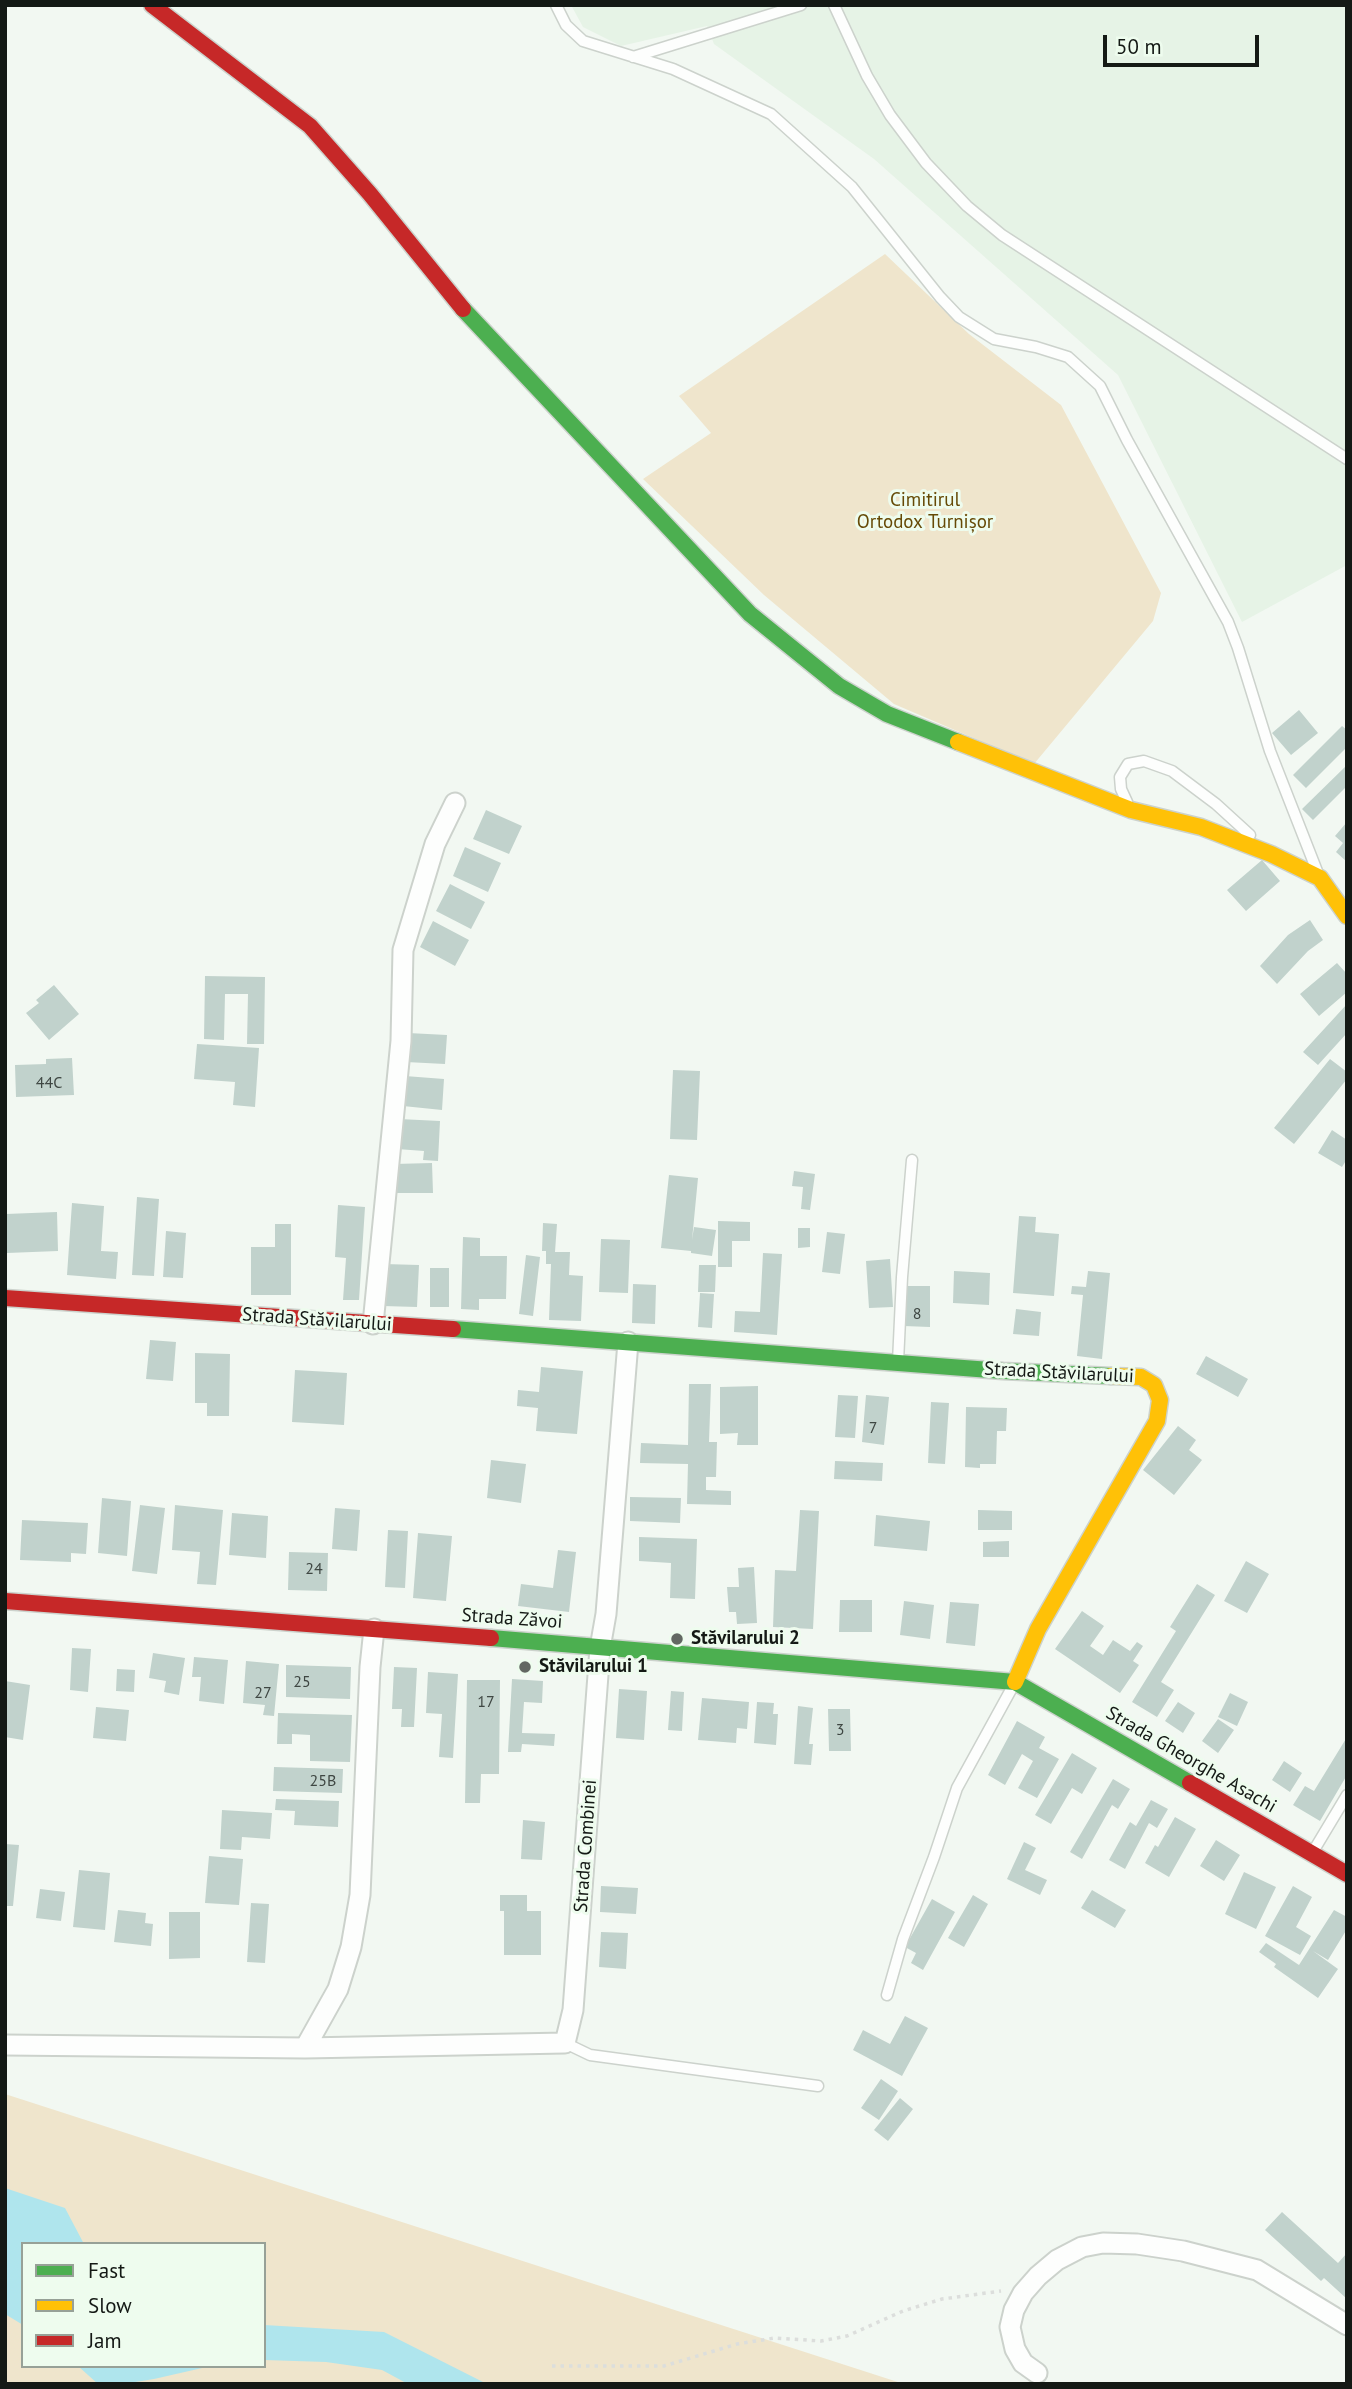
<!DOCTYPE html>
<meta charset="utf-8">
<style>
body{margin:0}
#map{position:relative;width:1352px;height:2389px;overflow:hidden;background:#f2f8f2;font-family:"PT Sans",sans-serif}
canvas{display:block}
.frame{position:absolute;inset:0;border:7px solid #141915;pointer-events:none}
.legend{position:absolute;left:21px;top:2242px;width:245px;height:126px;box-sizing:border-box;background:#eefcee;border:2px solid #97a197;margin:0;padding:9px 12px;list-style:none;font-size:21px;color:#141915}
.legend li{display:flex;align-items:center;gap:14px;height:35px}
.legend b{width:35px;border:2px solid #97a197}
.scale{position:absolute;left:1103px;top:35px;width:156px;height:32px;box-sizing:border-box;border:4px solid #141915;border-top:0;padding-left:9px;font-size:21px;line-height:24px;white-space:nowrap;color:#141915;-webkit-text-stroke:5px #eefcee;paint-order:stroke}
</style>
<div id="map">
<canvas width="1352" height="2389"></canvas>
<div class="frame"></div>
<ul class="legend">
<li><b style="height:9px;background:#4caf50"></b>Fast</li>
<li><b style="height:9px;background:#ffc107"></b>Slow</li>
<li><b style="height:9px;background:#c62828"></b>Jam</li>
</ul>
<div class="scale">50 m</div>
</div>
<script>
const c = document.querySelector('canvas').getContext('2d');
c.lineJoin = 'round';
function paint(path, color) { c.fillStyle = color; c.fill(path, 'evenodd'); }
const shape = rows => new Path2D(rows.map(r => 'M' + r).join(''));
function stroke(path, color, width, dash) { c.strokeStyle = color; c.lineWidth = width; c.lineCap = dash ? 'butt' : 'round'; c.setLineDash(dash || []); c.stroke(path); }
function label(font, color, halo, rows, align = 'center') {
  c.font = font + ' "PT Sans",sans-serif'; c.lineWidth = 6; c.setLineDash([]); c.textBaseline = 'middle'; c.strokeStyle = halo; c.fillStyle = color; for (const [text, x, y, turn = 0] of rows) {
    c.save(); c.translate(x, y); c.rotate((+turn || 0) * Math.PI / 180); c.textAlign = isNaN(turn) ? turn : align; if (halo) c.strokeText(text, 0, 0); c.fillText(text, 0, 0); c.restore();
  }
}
paint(shape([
 [571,5,1347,5,1347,565,1242,622,1118,375,874,159,714,44,707,26,621,46,583,27]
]), '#e6f3e6');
paint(shape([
 [885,254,969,334,1061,405,1161,593,1153,621,1034,764,894,704,764,595,643,479,711,433,679,396],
 [5,2094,904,2384,5,2384],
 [23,2244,264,2244,264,2366,23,2366]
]), '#efe5cc');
paint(shape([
 [5,2188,65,2208,84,2244,23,2244,23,2325,5,2314],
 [264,2325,384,2332,487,2384,408,2384,382,2370,326,2362,264,2360],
 [78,2366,211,2366,154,2379,123,2384,98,2384]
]), '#afe5ed');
paint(shape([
 [1299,710,1318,733,1291,755,1272,733],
 [1342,726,1347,730,1347,747,1306,788,1293,775],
 [1347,765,1347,786,1313,820,1302,809],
 [486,810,522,826,509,854,473,839],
 [1347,822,1347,862,1336,852,1343,843,1335,836],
 [465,847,501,863,488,892,453,876],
 [1262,860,1280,881,1246,911,1227,890],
 [450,884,485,902,471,929,436,911],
 [1310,920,1323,940,1308,951,1277,984,1260,966,1288,935],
 [433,921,469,940,455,966,420,947],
 [1337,963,1347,974,1347,992,1319,1016,1300,994],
 [205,976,265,977,264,1044,247,1044,248,994,225,994,224,1040,204,1039],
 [54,985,79,1014,49,1040,26,1013,39,1003,36,1000],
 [1347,1004,1347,1033,1318,1065,1303,1052],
 [408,1033,447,1035,445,1064,406,1062],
 [197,1044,259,1048,255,1107,233,1105,235,1082,194,1079],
 [72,1058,74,1095,16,1097,15,1065,46,1064,46,1059],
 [1330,1059,1347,1072,1347,1079,1294,1144,1274,1128],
 [673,1070,700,1071,697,1140,670,1139],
 [405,1076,444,1079,442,1110,403,1106],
 [399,1119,440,1121,438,1161,423,1160,424,1151,397,1149],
 [1332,1130,1347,1140,1347,1159,1342,1167,1318,1153],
 [432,1163,433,1193,395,1193,394,1164],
 [794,1171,815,1174,810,1210,801,1209,803,1187,792,1186],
 [669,1175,698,1178,692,1240,694,1227,716,1230,712,1256,691,1253,691,1251,661,1248],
 [137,1197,159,1199,154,1276,132,1275],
 [72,1203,104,1206,101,1251,118,1252,116,1279,67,1275],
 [338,1205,365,1207,359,1300,343,1300,346,1258,335,1257],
 [57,1212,58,1251,7,1253,6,1214],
 [1019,1216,1036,1217,1035,1232,1059,1234,1054,1296,1013,1293],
 [718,1221,750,1222,750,1241,732,1241,732,1267,718,1267],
 [543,1223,557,1224,555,1252,570,1252,569,1275,583,1276,581,1321,549,1320,551,1264,546,1264,546,1251,542,1251],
 [275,1224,291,1224,291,1295,251,1295,251,1247,275,1247],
 [798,1228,810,1228,810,1247,798,1248],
 [166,1231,186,1233,183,1278,163,1277],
 [827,1232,845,1234,840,1274,822,1272],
 [463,1237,480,1238,480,1256,507,1256,506,1299,479,1299,479,1310,461,1309],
 [601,1239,630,1240,628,1293,599,1292],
 [763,1253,782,1254,777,1335,734,1332,735,1311,760,1312],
 [526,1255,540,1257,533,1316,519,1314],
 [890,1259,893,1307,869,1308,866,1261],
 [384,1264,419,1265,417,1307,383,1306],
 [699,1265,716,1265,715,1292,698,1292],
 [430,1268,449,1268,449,1307,430,1307],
 [954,1271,990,1273,989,1305,953,1303],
 [1088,1271,1110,1273,1102,1359,1077,1356,1083,1295,1071,1294,1072,1286,1086,1287],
 [633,1284,656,1285,655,1324,632,1323],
 [905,1286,930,1286,930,1327,904,1326],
 [700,1293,714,1294,712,1328,698,1327],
 [1016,1309,1041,1312,1039,1336,1013,1334],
 [150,1340,176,1342,173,1381,146,1379],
 [195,1353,230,1354,229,1416,207,1416,207,1403,195,1403],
 [1206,1356,1248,1379,1238,1397,1196,1374],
 [541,1367,583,1371,577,1434,536,1431,538,1408,517,1406,518,1390,539,1392],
 [295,1370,347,1373,344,1425,292,1422],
 [689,1384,711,1384,709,1442,717,1442,716,1477,706,1477,706,1490,731,1491,731,1505,687,1504,688,1464,640,1463,641,1443,688,1445],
 [758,1386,758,1445,737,1445,738,1433,720,1434,720,1387],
 [838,1395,858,1396,855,1438,835,1437],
 [866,1395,889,1397,884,1445,862,1442],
 [931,1402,949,1403,945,1464,928,1463],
 [966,1407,1007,1408,1006,1431,997,1431,996,1464,980,1464,980,1468,965,1467],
 [1178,1426,1196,1440,1189,1450,1202,1460,1174,1495,1143,1470],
 [491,1460,526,1464,521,1503,487,1498],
 [835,1461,883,1463,882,1481,834,1479],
 [630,1497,681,1498,680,1523,630,1521],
 [102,1498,131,1501,127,1556,98,1553],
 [140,1505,165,1508,157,1574,132,1571],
 [175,1505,223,1510,216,1585,197,1584,200,1552,172,1550],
 [335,1508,360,1510,357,1551,332,1549],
 [800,1510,819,1511,813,1629,773,1627,775,1570,796,1571],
 [978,1510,1012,1511,1012,1530,978,1530],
 [232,1513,268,1516,266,1558,229,1555],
 [876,1515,930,1521,927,1551,874,1546],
 [22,1520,88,1523,86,1554,71,1553,71,1562,20,1560],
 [388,1530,408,1531,405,1588,385,1587],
 [418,1533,452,1536,446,1601,413,1598],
 [639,1537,697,1539,695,1599,670,1598,671,1563,639,1561],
 [1009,1541,1009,1557,983,1557,983,1542],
 [558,1550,576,1552,569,1612,518,1606,521,1584,553,1588],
 [289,1552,328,1553,327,1591,288,1590],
 [1246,1561,1269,1574,1247,1613,1224,1601],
 [754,1567,757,1623,737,1624,736,1612,729,1612,727,1587,739,1587,738,1568],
 [1197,1584,1215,1595,1161,1682,1174,1690,1157,1717,1132,1702,1176,1631,1170,1627],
 [840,1600,872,1600,872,1632,839,1632],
 [904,1601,934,1605,930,1639,900,1635],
 [950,1602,979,1604,975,1646,946,1643],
 [1082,1611,1104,1626,1090,1646,1103,1655,1113,1640,1130,1651,1137,1642,1143,1646,1133,1661,1139,1665,1120,1693,1055,1649],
 [72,1648,91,1649,88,1692,70,1690],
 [153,1653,185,1658,179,1695,164,1692,166,1681,149,1678],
 [194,1657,228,1660,224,1704,199,1701,201,1677,192,1677],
 [246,1661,279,1664,274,1716,263,1715,265,1705,243,1703],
 [286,1665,351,1667,350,1699,286,1697],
 [394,1667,417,1668,414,1727,401,1727,402,1709,392,1709],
 [117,1669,135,1670,134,1692,116,1691],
 [428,1672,458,1674,453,1758,439,1757,442,1714,426,1713],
 [512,1679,543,1681,542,1703,524,1702,522,1733,555,1734,554,1746,522,1744,521,1752,508,1752],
 [467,1680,500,1680,499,1774,481,1774,480,1803,465,1803],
 [5,1681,30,1685,23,1740,5,1737],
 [619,1689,647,1691,644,1740,616,1738],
 [671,1691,684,1692,682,1731,668,1730],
 [1230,1693,1248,1702,1237,1726,1218,1717],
 [702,1698,749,1702,747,1729,737,1728,736,1743,698,1740],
 [757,1702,774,1703,773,1714,778,1714,776,1745,754,1743],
 [1178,1702,1195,1713,1183,1733,1165,1721],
 [798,1706,813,1708,809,1744,813,1744,811,1765,794,1764],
 [96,1707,129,1710,126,1741,93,1738],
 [828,1709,850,1709,851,1751,829,1751],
 [278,1713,352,1715,350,1762,310,1761,310,1735,292,1734,292,1744,277,1744],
 [1218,1719,1234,1730,1218,1753,1202,1741],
 [1017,1721,1045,1737,1039,1748,1059,1759,1037,1798,1018,1788,1033,1761,1022,1754,1005,1785,988,1775],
 [1347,1737,1347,1775,1320,1821,1293,1805,1305,1786,1314,1791],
 [1072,1753,1097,1768,1082,1794,1072,1788,1051,1824,1035,1815],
 [1284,1761,1302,1773,1290,1792,1272,1780],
 [274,1767,343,1769,342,1793,273,1791],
 [1113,1779,1130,1789,1118,1809,1112,1805,1082,1859,1070,1852],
 [276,1799,339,1801,338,1827,294,1825,295,1811,275,1810],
 [1151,1800,1168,1809,1157,1828,1149,1823,1125,1869,1109,1860,1130,1822,1136,1826],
 [222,1810,272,1813,270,1839,242,1837,241,1850,220,1849],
 [1175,1817,1196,1829,1169,1877,1145,1863,1155,1845,1158,1847],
 [523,1820,545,1822,542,1860,521,1859],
 [1216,1840,1240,1855,1224,1881,1200,1866],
 [1024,1842,1036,1848,1025,1870,1047,1880,1040,1895,1007,1879],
 [5,1844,19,1845,13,1906,5,1906],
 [209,1856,243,1859,239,1905,205,1903],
 [79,1870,110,1873,105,1930,73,1927],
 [1244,1872,1276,1887,1256,1929,1225,1914],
 [601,1886,638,1888,636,1914,600,1912],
 [1293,1886,1312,1897,1296,1927,1311,1936,1300,1955,1265,1936],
 [40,1889,65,1892,61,1921,36,1918],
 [1092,1890,1126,1910,1115,1928,1081,1908],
 [500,1895,527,1895,527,1911,541,1911,541,1955,504,1955,504,1911,500,1911],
 [973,1895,988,1904,964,1947,948,1938],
 [932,1899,955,1912,923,1970,911,1963,916,1953,905,1947],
 [251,1903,269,1904,265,1963,247,1962],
 [118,1910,146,1913,145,1923,153,1924,151,1946,114,1942],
 [1334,1910,1347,1917,1347,1929,1328,1960,1313,1951,1338,1969,1318,1998,1274,1967,1276,1964,1259,1952,1266,1943,1299,1965],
 [169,1912,200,1912,200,1958,169,1959],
 [601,1932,628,1933,626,1969,599,1967],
 [905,2016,928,2028,902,2076,853,2050,863,2030,890,2044],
 [881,2079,898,2091,879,2120,861,2108],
 [900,2098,913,2109,888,2141,874,2130],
 [1282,2212,1338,2263,1347,2253,1347,2299,1324,2278,1321,2281,1265,2230]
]), '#c1d2cc');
const lane = shape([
 [556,5,566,25,583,41,673,69,771,114,852,187,940,297,959,317,994,339,1036,347,1068,357,1100,386,1127,440,1228,622,1238,648,1270,751,1317,871],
 [834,5,867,76,890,115,926,163,967,206,1002,235,1347,459],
 [633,57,801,5],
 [1127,802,1121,789,1120,777,1128,764,1144,761,1172,771,1216,804,1250,835],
 [898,1362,902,1277,912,1160],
 [1314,1850,1347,1795],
 [887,1995,903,1939,934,1857,957,1788,1013,1686],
 [565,2043,590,2055,818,2086]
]);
const street = shape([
 [373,1324,401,1041,403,950,435,844,455,803],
 [5,2045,305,2048,565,2043,573,2010,600,1648,606,1614,628,1342],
 [305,2048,338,1989,351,1947,360,1895,370,1667,374,1629],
 [1037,2373,1023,2363,1015,2349,1010,2327,1014,2310,1023,2293,1038,2276,1057,2260,1082,2247,1103,2243,1137,2244,1183,2251,1257,2270,1347,2325]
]);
const fast = shape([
 [463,309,750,614,839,686,887,714,958,742],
 [453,1329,1003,1371,1111,1376],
 [491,1638,1015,1682,1190,1783]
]);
const slow = shape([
 [958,742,1131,810,1201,827,1271,854,1320,878,1347,916],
 [1015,1682,1038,1629,1157,1421,1160,1400,1154,1385,1141,1377,1111,1376]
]);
const jam = shape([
 [152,5,310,126,370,194,463,309],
 [5,1298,453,1329],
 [5,1601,491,1638],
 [1190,1783,1347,1874]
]);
stroke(lane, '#ccd2cc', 13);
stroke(street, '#ccd2cc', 23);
stroke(fast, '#ccd2cc', 19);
stroke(slow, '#ccd2cc', 19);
stroke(jam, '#ccd2cc', 19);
stroke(shape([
 [552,2366,664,2366,737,2344,775,2338,821,2341,847,2336,903,2311,942,2299,1001,2291]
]), '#dcdedc', 3.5, [3.5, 5]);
stroke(lane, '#fdfefd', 10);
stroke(street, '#fdfefd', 19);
stroke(fast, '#4caf50', 16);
stroke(slow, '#ffc107', 16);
stroke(jam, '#c62828', 16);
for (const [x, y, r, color] of [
 [677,1639,7,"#626762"],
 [525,1667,7,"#626762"]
]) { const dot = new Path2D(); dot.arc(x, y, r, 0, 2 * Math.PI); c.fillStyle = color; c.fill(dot); stroke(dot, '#eefcee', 2.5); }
label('16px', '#3f4743', null, [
 ["44C",49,1083],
 ["8",917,1314],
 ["7",873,1428],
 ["24",314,1569],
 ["25",302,1682],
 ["27",263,1693],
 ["17",486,1702],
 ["3",840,1730],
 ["25B",323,1781]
]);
label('19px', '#664a06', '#eefcee', [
 ["Cimitirul",925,501],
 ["Ortodox Turnișor",925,523]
]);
label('19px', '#141915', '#eefcee', [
 ["Strada Stăvilarului",317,1320,4],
 ["Strada Stăvilarului",1059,1373,3],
 ["Strada Zăvoi",512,1619,4],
 ["Strada Gheorghe Asachi",1191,1760,30],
 ["Strada Combinei",586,1846,-86]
]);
label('bold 19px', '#141915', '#eefcee', [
 ["Stăvilarului 2",691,1639],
 ["Stăvilarului 1",539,1667]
], 'left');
</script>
